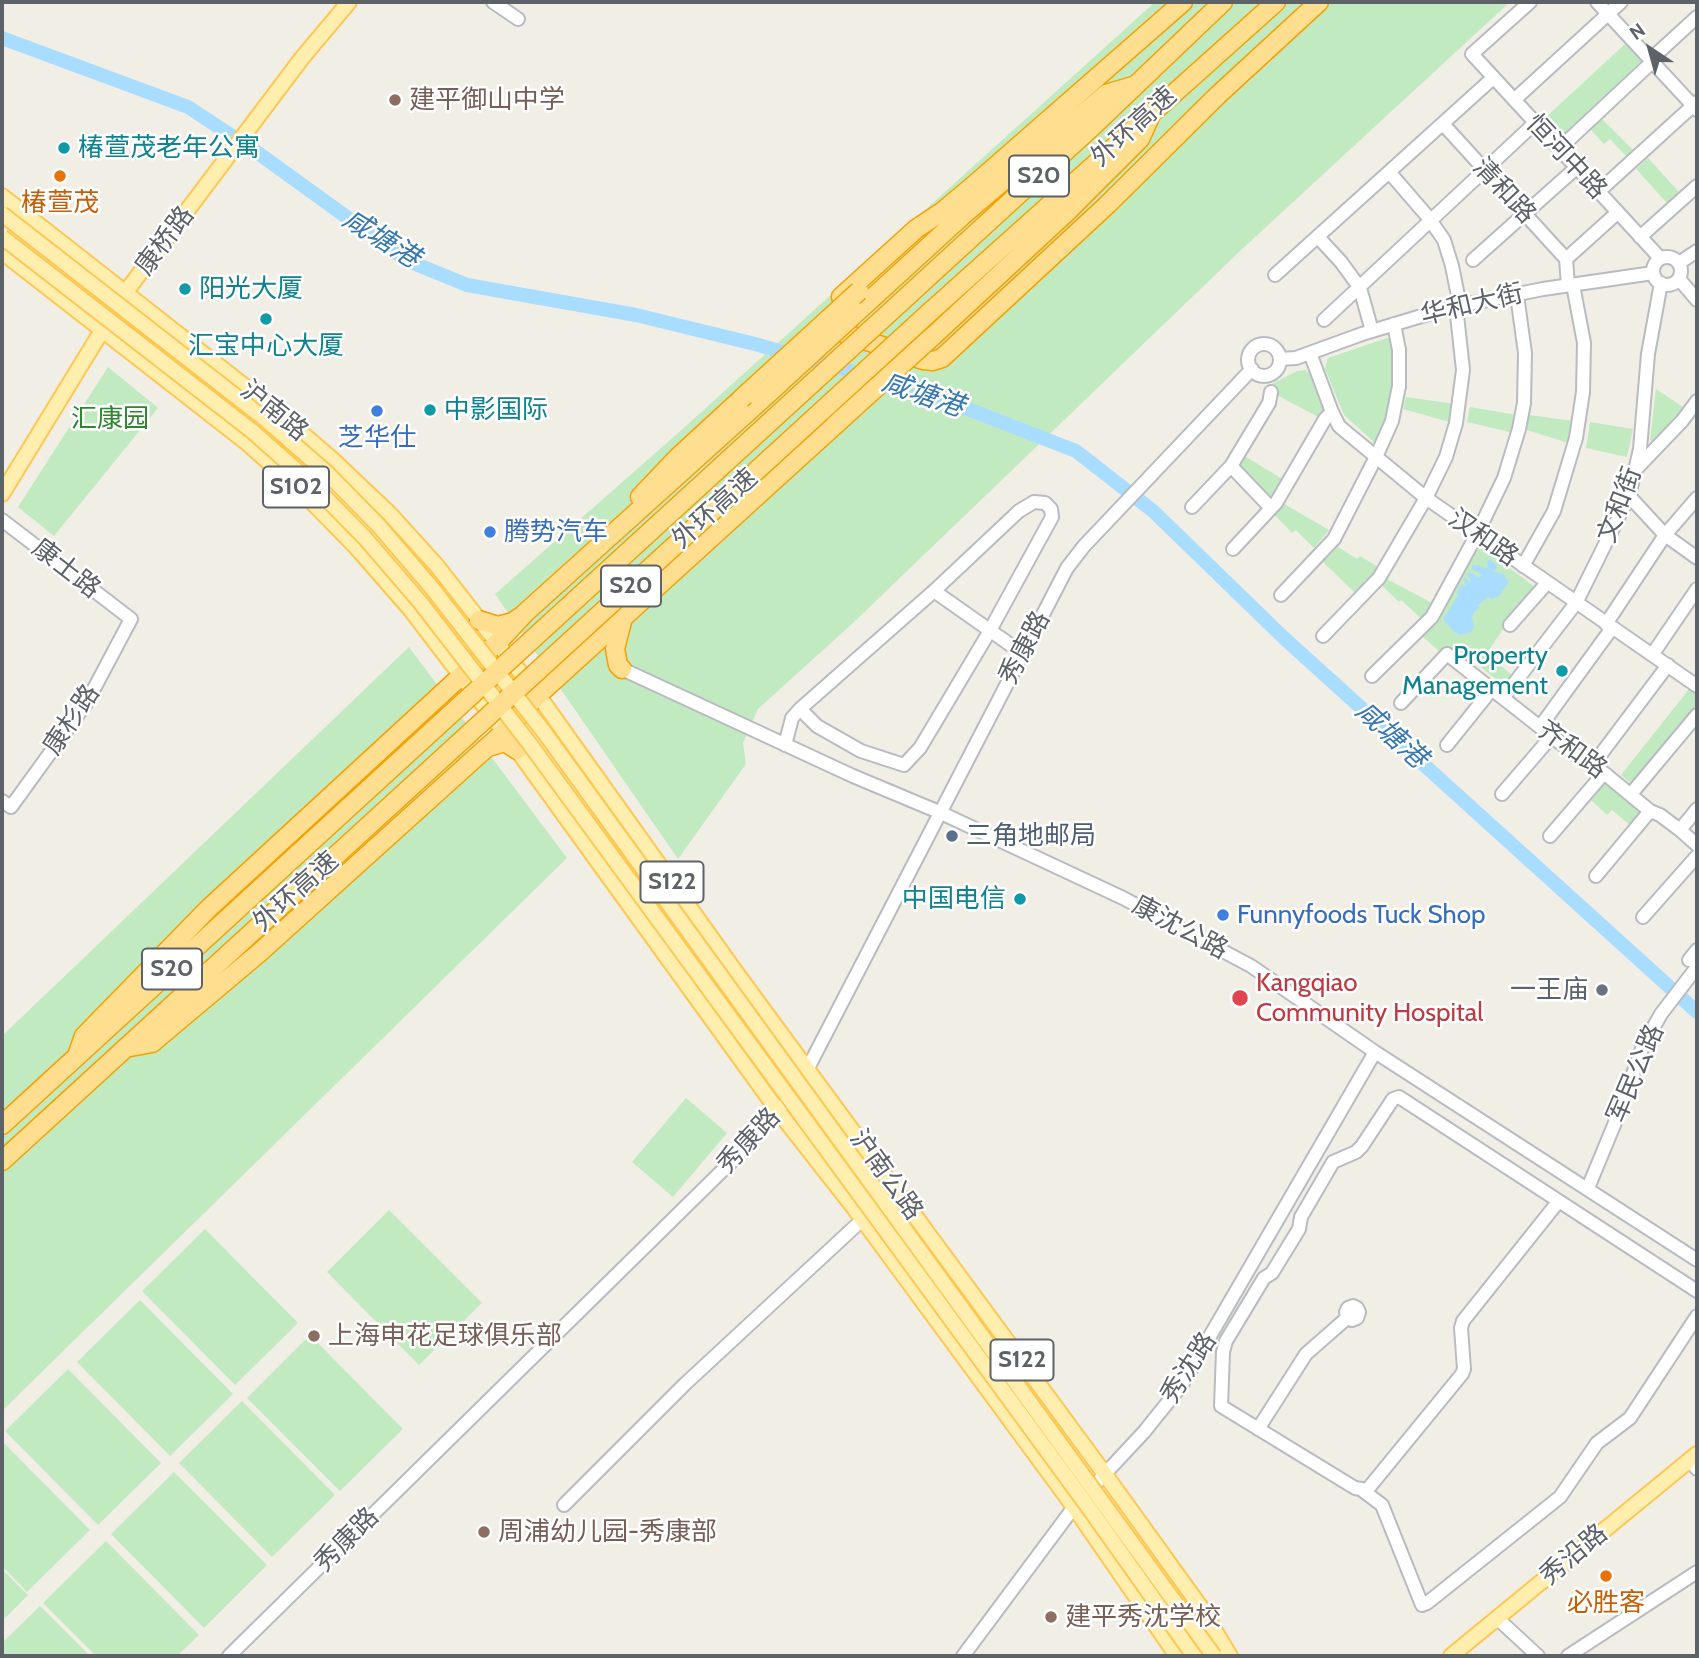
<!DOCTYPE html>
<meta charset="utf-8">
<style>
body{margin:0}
#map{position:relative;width:1699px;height:1658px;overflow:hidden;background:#f1eee6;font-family:Cabin,sans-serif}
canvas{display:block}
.frame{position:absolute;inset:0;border:4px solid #5d6268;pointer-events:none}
.north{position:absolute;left:1615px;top:14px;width:70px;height:70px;-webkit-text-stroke:5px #fff;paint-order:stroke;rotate:324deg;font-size:19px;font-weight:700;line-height:28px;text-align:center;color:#5d6268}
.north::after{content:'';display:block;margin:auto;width:24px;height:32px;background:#5d6268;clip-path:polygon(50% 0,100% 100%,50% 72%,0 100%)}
</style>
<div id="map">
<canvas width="1699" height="1658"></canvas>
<div class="frame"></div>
<div class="north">N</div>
</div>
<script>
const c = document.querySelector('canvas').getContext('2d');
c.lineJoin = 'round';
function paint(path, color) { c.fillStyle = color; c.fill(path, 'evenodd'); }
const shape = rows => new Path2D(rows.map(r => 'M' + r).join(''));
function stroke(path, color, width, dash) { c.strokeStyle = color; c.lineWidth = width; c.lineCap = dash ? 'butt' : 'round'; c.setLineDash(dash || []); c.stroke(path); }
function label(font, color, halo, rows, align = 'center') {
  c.font = font + ' Cabin,"Noto Sans SC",sans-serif'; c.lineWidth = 5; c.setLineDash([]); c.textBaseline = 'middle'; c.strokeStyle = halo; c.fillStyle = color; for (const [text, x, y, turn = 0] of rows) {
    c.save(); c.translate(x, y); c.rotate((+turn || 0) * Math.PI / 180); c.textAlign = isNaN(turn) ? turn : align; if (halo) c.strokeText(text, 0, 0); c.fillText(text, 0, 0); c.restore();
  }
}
paint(shape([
 [1155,2,1510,2,1239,252,853,623,758,709,743,743,746,764,678,859,495,594,677,434],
 [1625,44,1641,61,1564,135,1546,117],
 [1600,117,1634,151,1627,157,1610,139,1604,144,1588,127],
 [1648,158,1680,193,1668,204,1636,169],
 [1393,336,1395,385,1388,422,1376,444,1344,415,1325,369,1326,364,1328,358],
 [108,367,158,408,54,536,18,507],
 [1306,370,1310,375,1323,410,1320,418,1275,394,1272,384,1297,371],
 [1656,389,1686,409,1654,443,1650,440],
 [1406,397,1455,404,1453,423,1403,409],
 [1470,407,1517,415,1514,433,1467,422],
 [1529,415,1574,421,1568,443,1527,430],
 [1590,422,1633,429,1627,457,1586,448],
 [1243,455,1284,480,1270,501,1238,464],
 [1281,502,1329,530,1314,548,1296,530,1292,533,1273,513],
 [1480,546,1538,589,1514,613,1491,647,1491,655,1495,661,1512,675,1502,684,1462,652,1445,648,1439,651,1423,637],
 [1338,547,1357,559,1360,556,1378,567,1371,579,1356,594,1323,562],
 [1385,578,1434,604,1423,620,1401,600,1399,602,1380,584],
 [409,647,567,858,2,1411,2,1036],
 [1689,689,1697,695,1697,704,1634,786,1621,775],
 [1602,783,1608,783,1641,812,1630,825,1612,810,1607,815,1589,798],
 [686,1098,727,1133,673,1197,632,1162],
 [389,1210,482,1303,419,1365,327,1272],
 [205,1229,298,1323,235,1385,142,1291],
 [140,1300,233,1394,170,1456,77,1362],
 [310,1335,403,1429,340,1491,247,1398],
 [68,1369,161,1463,98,1525,5,1431],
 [242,1401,335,1495,272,1557,179,1463],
 [2,1441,90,1530,27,1592,2,1566],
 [174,1472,267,1565,204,1628,111,1534],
 [106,1541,199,1635,177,1656,96,1656,43,1603],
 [2,1569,28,1595,2,1621],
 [40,1606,90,1656,2,1656,2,1643]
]), '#c2eac0');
paint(shape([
 [1490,559,1498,567,1494,571,1500,574,1503,573,1509,582,1499,596,1492,599,1488,597,1478,605,1480,607,1475,611,1472,617,1474,627,1471,632,1461,635,1454,632,1443,619,1458,596,1457,592,1462,584,1463,586,1466,585,1463,579,1465,577,1470,582,1471,580,1467,574,1470,572,1479,578,1482,575,1472,569,1472,565,1477,566,1479,564,1481,567,1488,568,1487,562]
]), '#a8ddff');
stroke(shape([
 [2,38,188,107,258,153,406,260,467,285,636,315,755,344,924,392,1076,451,1153,511,1284,638,1697,1012]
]), '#a8ddff', 14);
const minor = shape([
 [493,2,518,19],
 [1530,2,1472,54,1660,258],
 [1597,2,1697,110],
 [1650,60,1697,17],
 [1514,100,1621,2],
 [1443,124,1566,259],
 [1559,149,1652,62],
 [1390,173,1428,217,1444,240,1452,266,1460,306],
 [1598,192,1697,102],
 [1318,237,1341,262,1360,288,1372,331],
 [1640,237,1697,186],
 '1653 271a14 14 0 1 1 28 0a14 14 0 1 1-28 0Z',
 [1566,259,1617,213],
 [1566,259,1568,285],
 [1473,260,1576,168],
 [1679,263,1697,251],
 [1275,275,1493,78],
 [1679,279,1697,300],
 [1324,320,1535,123],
 '1248 360a16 16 0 1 1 32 0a16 16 0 1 1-32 0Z',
 [1310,353,1332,412,1339,426,1346,432,1426,498,1697,686],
 [1280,359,1296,358,1362,334,1448,308,1543,289,1653,273],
 [1231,466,1271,508],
 [1637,468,1682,421,1697,401],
 [1629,496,1665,535,1697,558],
 [1192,507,1231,466,1269,403,1271,392],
 [2,520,131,619,87,702,11,807,2,801],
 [1233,549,1276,503,1325,419,1332,412],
 [1523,566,1554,511,1576,438,1583,392,1584,343,1573,285],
 [934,591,1022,653],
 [1281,595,1334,539,1376,457,1392,421,1399,386,1399,350,1394,324],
 [1606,624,1665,535,1697,498],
 [1510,625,1547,583],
 [1323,636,1379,578,1426,498,1446,457,1456,423,1463,370,1456,306],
 [1652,655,1697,589],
 [622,669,853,776,939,812,1123,898,1251,966,1375,1052,1697,1260],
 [1372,676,1432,617,1477,534,1504,478,1519,429,1524,403,1525,353,1517,295],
 [1503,698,1576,603,1629,496,1640,449,1648,354,1661,283],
 [1401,703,1447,654,1578,757,1604,773,1650,811,1660,815,1680,830,1697,845],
 [1540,727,1612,628],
 [785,745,792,718,800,709,817,726,861,751,904,765,920,748,988,634,1052,517,1051,509,1045,503,1034,502,1019,511,934,591,800,709],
 [1447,745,1492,689],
 [1592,766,1668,665],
 [1502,794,1551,737],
 [1631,794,1697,715],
 [1680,830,1697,809],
 [1550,836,1604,773],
 [1596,876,1650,811],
 [1643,917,1697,856],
 [1689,960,1697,950],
 [1588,1188,1619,1113,1643,1046,1661,1014,1697,967],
 [1558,1202,1463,1321,1461,1328,1464,1369,1462,1374,1367,1490,1355,1488,1221,1406,1223,1352,1226,1341,1264,1278,1272,1273,1299,1229,1301,1217,1333,1162,1356,1152,1362,1146,1393,1099,1399,1097,1697,1291],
 [1258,1429,1306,1354,1347,1318,1352,1320,1357,1318,1359,1312,1357,1308,1353,1306,1348,1308,1346,1312,1347,1318],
 [1690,1460,1697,1469],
 [1362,1490,1382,1505,1422,1605,1427,1603,1560,1497,1597,1443,1630,1418,1697,1316],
 [564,1505,685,1384,862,1220],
 [1498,1619,1538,1656],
 [229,1656,730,1163,778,1111,808,1068,1067,568,1084,546,1252,369],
 [963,1656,1074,1507,1144,1432,1181,1386,1375,1052],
 [1568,1656,1697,1572]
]);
const major = shape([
 [2,196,275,410,332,459,390,514,437,566,538,695,735,971,1104,1473,1202,1609,1230,1656],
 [2,252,247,443,303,493,355,546,410,609,504,732,778,1111,854,1208,1074,1507,1177,1656],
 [2,494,125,293,302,58,349,2],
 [1451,1656,1697,1454]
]);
const highway = shape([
 [841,297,916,229,943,211,974,185,1183,2],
 [901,302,1094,125,1223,2],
 [931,311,1276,2],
 [857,312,962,216,1106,94,1133,86],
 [831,321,838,331,923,360,933,361,942,358,1107,205,1218,95,1319,2],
 [933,336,1067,212,1140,139,1150,117],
 [640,497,678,457,741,399],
 [479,620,498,626,513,622,520,617],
 [622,669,618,665,615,649,623,618],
 [488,747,505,742,517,750],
 [125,1048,152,1043,259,953,504,732,538,695,835,425],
 [77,1056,84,1036,208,909,498,642,525,613,760,401],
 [2,1125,313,840],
 [2,1161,331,860]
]);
stroke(minor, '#b8bcc1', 16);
stroke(major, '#fec751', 18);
stroke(highway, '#f7a000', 21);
stroke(minor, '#fff', 12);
stroke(major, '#ffeead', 14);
stroke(highway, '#ffde8f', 18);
const majorBridge = shape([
 [2,214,265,419,326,472,379,526,432,588,544,732,1214,1656],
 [2,237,252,431,313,485,365,538,420,602,529,743,1089,1508,1194,1656]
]);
const highwayBridge = shape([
 [741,399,859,291],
 [760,401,857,312],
 [835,425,933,336],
 [313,840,901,302],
 [331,860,931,311]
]);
stroke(majorBridge, '#fec751', 18, []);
stroke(highwayBridge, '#f7a000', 21, []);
stroke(majorBridge, '#ffeead', 14);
stroke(highwayBridge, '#ffde8f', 18);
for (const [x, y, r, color] of [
 [395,100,7,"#8d6e63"],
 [64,148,7,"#0f9aa8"],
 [60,176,7,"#e8710a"],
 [185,289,7,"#0f9aa8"],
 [266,319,7,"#0f9aa8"],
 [430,410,7,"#0f9aa8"],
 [377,411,7,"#3f7fe0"],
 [490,532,7,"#3f7fe0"],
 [1562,671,7,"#0f9aa8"],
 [952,836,7,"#5c6f8a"],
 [1020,899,7,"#0f9aa8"],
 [1223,915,7,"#3f7fe0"],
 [1602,990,7,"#6b7280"],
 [1240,998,9,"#e0444e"],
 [314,1336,7,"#8d6e63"],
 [484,1532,7,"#8d6e63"],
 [1606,1576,7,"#e8710a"],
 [1051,1617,7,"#8d6e63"]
]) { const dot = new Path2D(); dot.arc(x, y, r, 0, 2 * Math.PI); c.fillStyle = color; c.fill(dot); stroke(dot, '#fff', 2.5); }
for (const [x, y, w] of [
 [1039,176,60],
 [296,487,66],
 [631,586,60],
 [672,882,63],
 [172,969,60],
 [1022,1360,63]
]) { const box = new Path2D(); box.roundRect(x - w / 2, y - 20.5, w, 41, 5); c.fillStyle = '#fff'; c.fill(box); stroke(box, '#5d6268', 2); }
label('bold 24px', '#5d6268', null, [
 ["S20",1039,176],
 ["S102",296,487],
 ["S20",631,586],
 ["S122",672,882],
 ["S20",172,969],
 ["S122",1022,1360]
]);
label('26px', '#785e54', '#fff', [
 ["建平御山中学",409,100],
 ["上海申花足球俱乐部",328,1336],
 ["周浦幼儿园-秀康部",498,1532],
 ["建平秀沈学校",1065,1617]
], 'left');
label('26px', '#5d6268', '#fff', [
 ["外环高速",1134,127,-42],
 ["恒河中路",1566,157,47],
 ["清和路",1504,191,47],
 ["康桥路",165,241,-53],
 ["华和大街",1472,305,-13],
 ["沪南路",274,411,39],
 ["文和街",1620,505,-69],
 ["外环高速",715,509,-42],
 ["汉和路",1483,538,35],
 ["康士路",66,569,38],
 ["秀康路",1025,648,-62],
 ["康杉路",72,720,-56],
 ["齐和路",1572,750,36],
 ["外环高速",296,892,-42],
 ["康沈公路",1180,928,28],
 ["军民公路",1636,1074,-67],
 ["秀康路",749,1141,-47],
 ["沪南公路",886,1175,54],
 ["秀沈路",1189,1368,-57],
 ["秀康路",347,1540,-45],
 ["秀沿路",1574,1555,-40]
]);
label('26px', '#0d838f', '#fff', [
 ["椿萱茂老年公寓",78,148],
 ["阳光大厦",199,289],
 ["汇宝中心大厦",266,346,"center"],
 ["中影国际",444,410],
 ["Property",1548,656,"right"],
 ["Management",1548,686,"right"],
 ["中国电信",1006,899,"right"]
], 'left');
label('26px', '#c56008', '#fff', [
 ["椿萱茂",60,203],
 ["必胜客",1606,1603]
]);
label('26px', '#2d872e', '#fff', [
 ["汇康园",110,419]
]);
label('26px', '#366cbe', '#fff', [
 ["芝华仕",377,438,"center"],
 ["腾势汽车",504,532],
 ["Funnyfoods Tuck Shop",1237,915]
], 'left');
label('26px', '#4e5e75', '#fff', [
 ["三角地邮局",966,836]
], 'left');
label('26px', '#be3a42', '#fff', [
 ["Kangqiao",1256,983],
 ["Community Hospital",1256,1013]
], 'left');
label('26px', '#5b616d', '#fff', [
 ["一王庙",1588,990]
], 'right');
label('italic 28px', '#3778b2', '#fff', [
 ["咸塘港",381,239,32],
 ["咸塘港",923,395,19],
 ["咸塘港",1391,735,42]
]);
</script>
